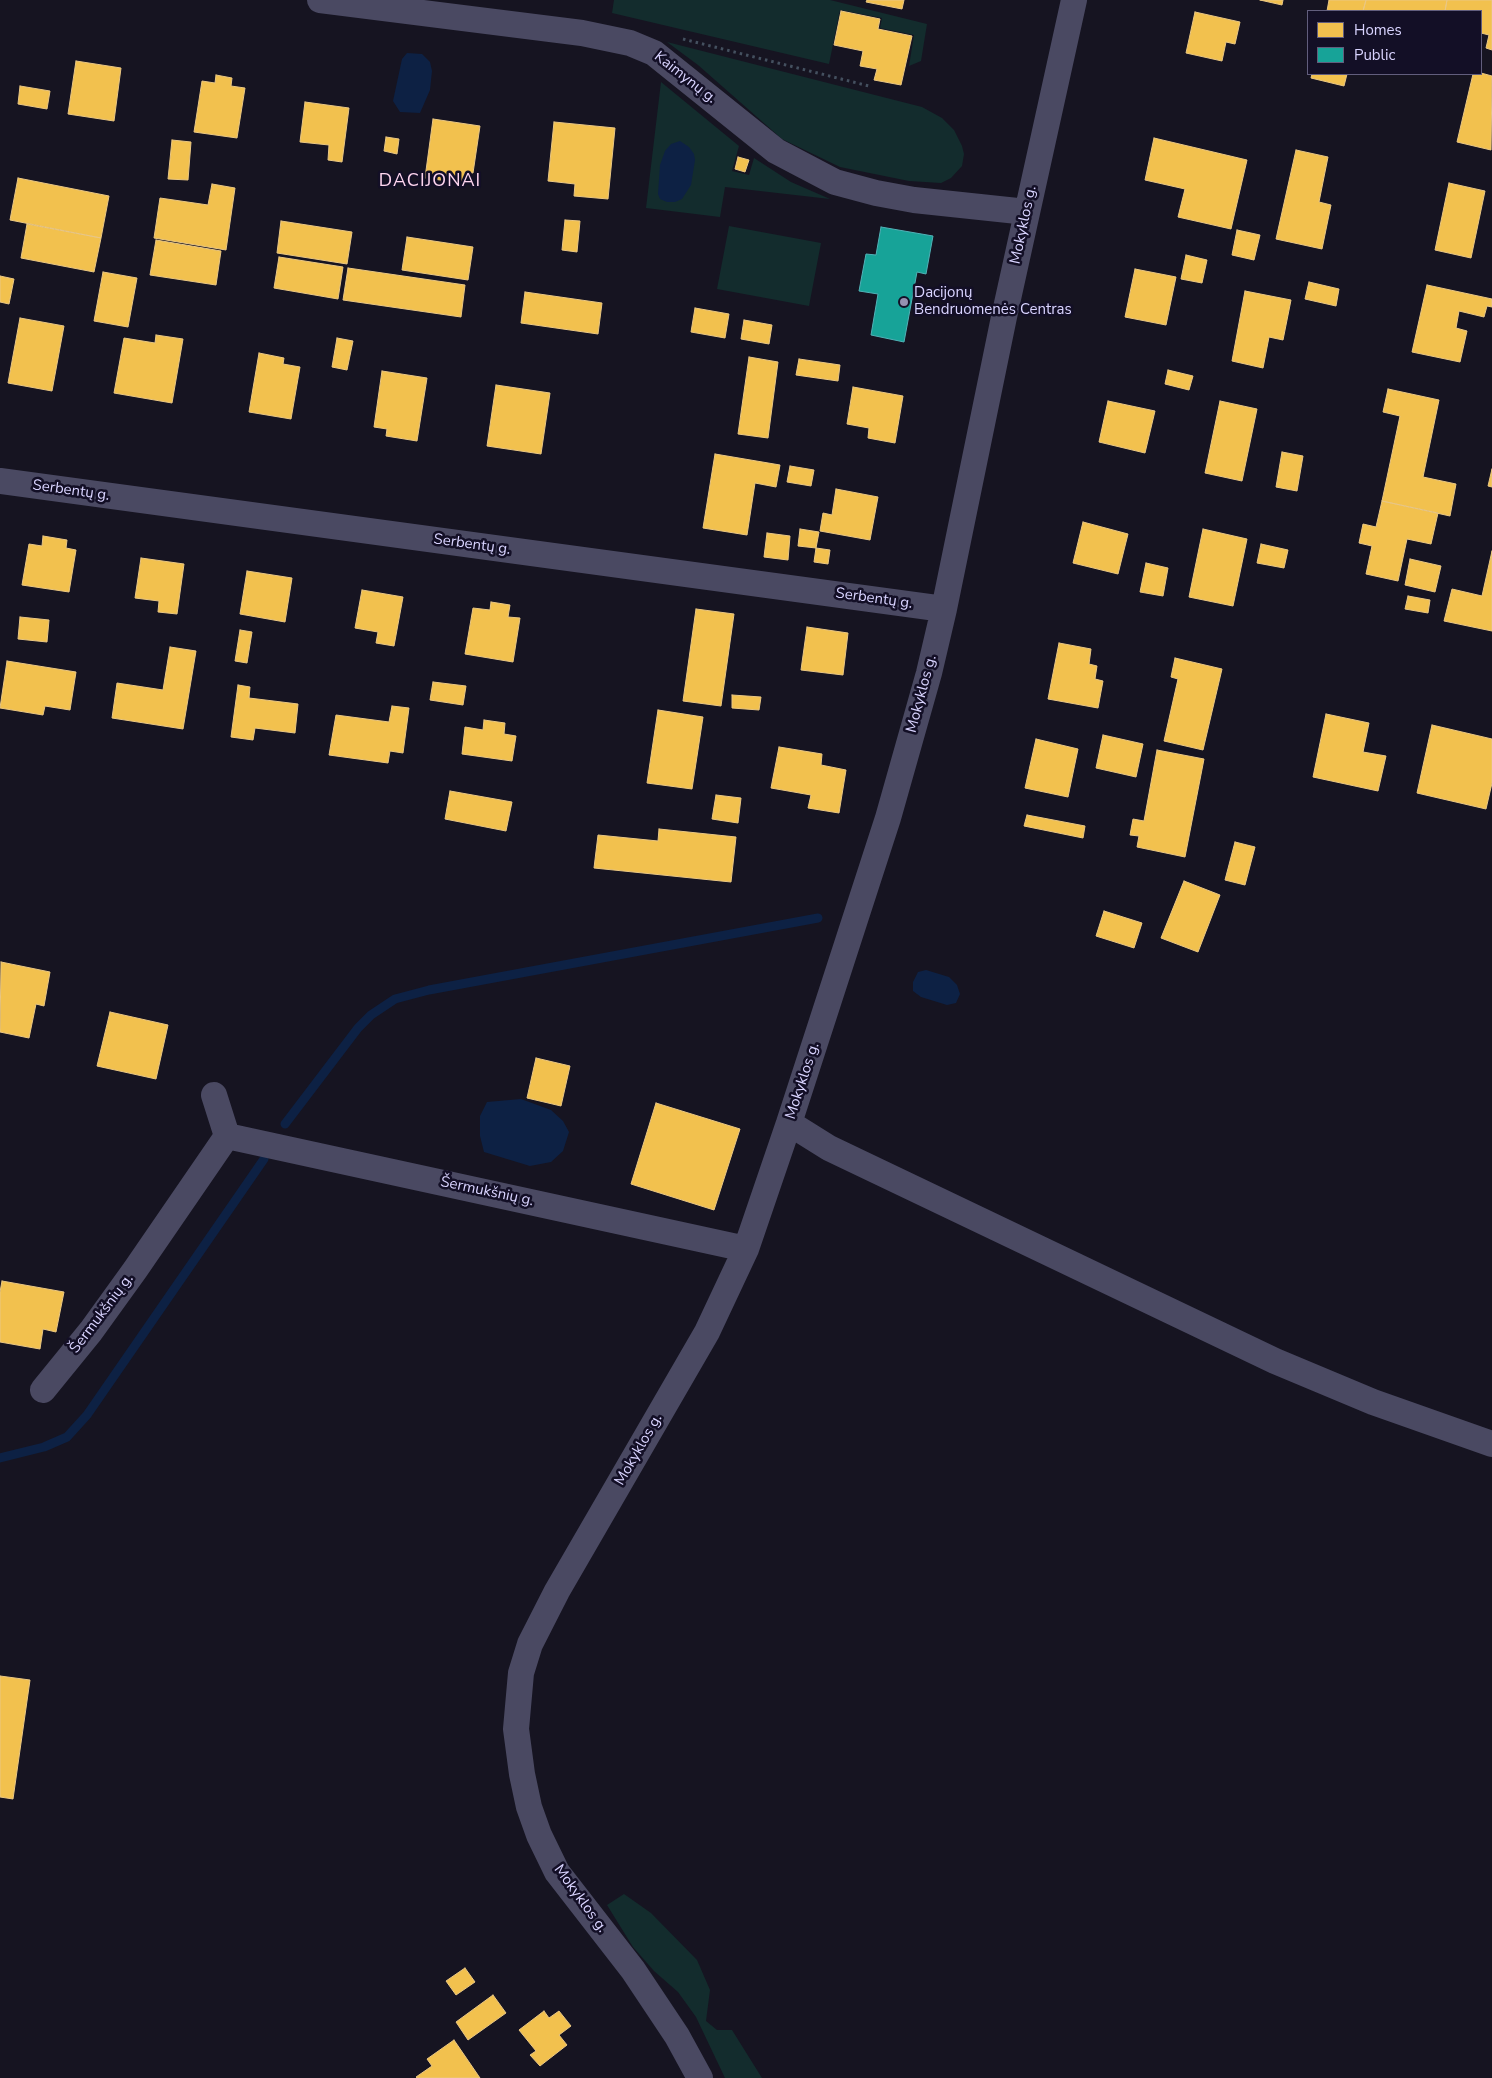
<!DOCTYPE html>
<meta charset="utf-8">
<style>
body{margin:0}
#map{position:relative;width:1492px;height:2078px;overflow:hidden;background:#161421;font-family:"Nunito Sans",sans-serif}
canvas{display:block}
.legend{position:absolute;left:1307px;top:10px;width:175px;height:65px;box-sizing:border-box;background:#130f26;border:1px solid #625e7d;margin:0;padding:6px 9px;list-style:none;font-size:15px;color:#d9d4ff}
.legend li{display:flex;align-items:center;gap:10px;height:25px}
.legend b{width:25px;border:1px solid #625e7d}
</style>
<div id="map">
<canvas width="1492" height="2078"></canvas>
<ul class="legend">
<li><b style="height:14px;background:#f2c14e"></b>Homes</li>
<li><b style="height:14px;background:#17a398"></b>Public</li>
</ul>
</div>
<script>
const c = document.querySelector('canvas').getContext('2d');
c.lineJoin = 'round';
function paint(path, color) { c.fillStyle = color; c.fill(path, 'evenodd'); }
const shape = rows => new Path2D(rows.map(r => 'M' + r).join(''));
function stroke(path, color, width, dash) { c.strokeStyle = color; c.lineWidth = width; c.lineCap = dash ? 'butt' : 'round'; c.setLineDash(dash || []); c.stroke(path); }
function label(font, color, halo, rows, align = 'center') {
  c.font = font + ' "Nunito Sans",sans-serif'; c.lineWidth = 5; c.setLineDash([]); c.textBaseline = 'middle'; c.strokeStyle = halo; c.fillStyle = color; for (const [text, x, y, turn = 0] of rows) {
    c.save(); c.translate(x, y); c.rotate((+turn || 0) * Math.PI / 180); c.textAlign = isNaN(turn) ? turn : align; if (halo) c.strokeText(text, 0, 0); c.fillText(text, 0, 0); c.restore();
  }
}
paint(shape([
 [614,0,830,0,927,24,921,61,909,66,914,35,880,28,882,18,840,10,829,64,612,13],
 [667,42,922,107,942,118,954,130,962,146,964,154,962,166,951,178,941,183,909,181,840,167,782,139,698,65],
 [661,82,739,146,732,171,749,175,754,158,791,182,830,199,725,187,720,217,646,208],
 [729,226,821,243,809,306,717,289],
 [624,1894,651,1913,697,1960,710,1990,706,2021,717,2030,732,2030,762,2078,725,2078,696,2017,678,1992,654,1971,633,1947,607,1905]
]), '#132c2d');
paint(shape([
 [407,53,422,54,430,62,432,71,430,90,420,113,400,112,393,101,402,59],
 [680,141,689,147,694,154,695,160,691,185,682,199,675,202,667,202,660,199,658,194,660,165,665,151,671,144],
 [926,970,949,977,957,985,960,994,956,1003,947,1005,921,997,913,991,913,982,918,972],
 [521,1099,551,1110,563,1121,569,1132,563,1151,551,1162,530,1166,484,1152,480,1136,480,1116,487,1102]
]), '#0d2144');
const homes = shape([
 [867,0,904,0,902,9,866,2,867,0],
 [1260,0,1283,0,1282,5,1260,0],
 [1329,0,1366,0,1363,11,1327,11,1329,0],
 [1366,0,1447,0,1445,11,1363,11,1366,0],
 [1447,0,1492,0,1492,50,1486,48,1489,35,1481,33,1481,11,1445,11,1447,0],
 [841,11,880,19,878,29,912,36,901,85,874,80,877,69,860,66,863,51,834,45,841,11],
 [1195,12,1240,22,1235,44,1226,42,1222,61,1186,53,1195,12],
 [76,61,121,68,114,121,68,114,76,61],
 [1481,73,1492,76,1491,150,1457,142,1473,74,1481,73],
 [1312,74,1347,74,1344,86,1311,78,1312,74],
 [216,75,232,78,231,86,245,88,237,138,194,132,202,81,215,83,216,75],
 [20,86,50,91,47,109,18,104,20,86],
 [305,102,349,108,342,162,328,160,329,145,300,142,305,102],
 [433,119,480,126,473,173,465,172,463,183,425,178,433,119],
 [554,122,615,128,608,199,574,196,575,184,548,181,554,122],
 [386,137,399,139,397,154,384,151,386,137],
 [1154,138,1247,160,1231,229,1178,217,1185,189,1145,180,1154,138],
 [172,140,191,142,188,180,168,179,172,140],
 [1296,150,1328,157,1319,202,1331,205,1322,249,1276,239,1296,150],
 [738,157,749,160,745,172,735,169,738,157],
 [18,178,109,196,101,238,10,220,18,178],
 [1449,183,1485,191,1471,258,1435,250,1449,183],
 [212,184,235,188,226,250,154,238,160,198,208,205,212,184],
 [565,220,580,221,577,252,562,250,565,220],
 [281,221,352,232,347,264,277,253,281,221],
 [27,224,101,238,94,272,21,258,27,224],
 [1237,230,1260,235,1254,260,1232,255,1237,230],
 [407,237,473,247,468,280,402,270,407,237],
 [156,240,221,251,216,285,150,275,156,240],
 [1186,255,1207,260,1202,283,1181,279,1186,255],
 [279,257,343,267,338,299,274,288,279,257],
 [348,268,465,285,461,317,343,300,348,268],
 [1135,269,1176,277,1166,325,1125,317,1135,269],
 [103,272,137,278,128,327,94,321,103,272],
 [0,276,14,279,9,304,0,302,0,276],
 [1309,282,1339,289,1336,306,1305,299,1309,282],
 [1427,285,1492,299,1492,307,1487,306,1484,317,1459,311,1456,328,1467,331,1460,362,1412,352,1427,285],
 [1245,291,1291,300,1283,340,1269,337,1263,368,1232,361,1245,291],
 [525,292,602,303,598,334,521,323,525,292],
 [695,308,729,314,725,338,691,332,695,308],
 [20,318,64,326,52,391,8,383,20,318],
 [744,320,772,325,769,344,741,339,744,320],
 [156,335,183,339,172,403,114,393,124,338,155,343,156,335],
 [337,338,353,341,347,370,332,367,337,338],
 [259,353,284,358,283,364,300,367,291,419,249,412,259,353],
 [749,357,778,362,768,438,738,434,749,357],
 [799,359,840,365,838,381,796,375,799,359],
 [1168,370,1193,376,1189,390,1165,384,1168,370],
 [382,371,427,378,417,441,386,436,387,429,374,427,382,371],
 [496,385,550,393,541,454,487,446,496,385],
 [853,387,903,396,895,443,868,438,869,428,847,424,853,387],
 [1388,389,1439,400,1423,477,1456,484,1450,516,1382,501,1400,416,1383,412,1388,389],
 [1108,401,1155,411,1145,453,1099,442,1108,401],
 [1220,401,1257,409,1242,481,1205,473,1220,401],
 [1282,452,1303,456,1297,491,1276,487,1282,452],
 [715,454,780,465,776,487,755,483,747,535,703,528,715,454],
 [790,466,814,470,811,486,787,482,790,466],
 [1492,469,1492,487,1488,486,1492,469],
 [836,489,878,497,870,540,820,531,823,513,832,515,836,489],
 [1382,501,1438,513,1431,544,1407,539,1398,581,1366,574,1372,546,1359,543,1363,524,1376,527,1382,501],
 [1083,522,1128,534,1118,574,1073,563,1083,522],
 [800,529,819,532,816,548,798,546,800,529],
 [1203,529,1247,539,1233,606,1189,597,1203,529],
 [767,533,790,536,788,560,764,557,767,533],
 [43,536,67,540,66,548,76,550,69,592,22,585,29,544,42,546,43,536],
 [1261,544,1288,550,1284,568,1257,563,1261,544],
 [816,548,830,550,828,564,814,562,816,548],
 [1492,551,1492,631,1444,621,1452,589,1482,596,1492,551],
 [141,558,184,564,177,614,158,612,159,601,135,598,141,558],
 [1410,559,1441,566,1435,592,1405,585,1410,559],
 [1146,563,1168,568,1163,596,1140,592,1146,563],
 [247,571,292,578,285,622,240,614,247,571],
 [362,590,403,597,394,646,376,643,378,632,355,628,362,590],
 [1408,596,1430,600,1428,613,1405,609,1408,596],
 [491,602,510,605,508,617,520,618,513,662,465,654,473,608,490,610,491,602],
 [696,609,734,614,721,706,683,701,696,609],
 [20,617,49,620,47,642,18,639,20,617],
 [807,627,848,633,843,675,801,670,807,627],
 [240,630,252,632,247,663,235,661,240,630],
 [1059,643,1091,649,1089,664,1097,666,1095,679,1103,681,1098,708,1048,699,1059,643],
 [170,647,196,651,183,729,112,718,117,683,163,690,170,647],
 [1175,658,1222,669,1203,750,1164,741,1178,679,1171,677,1175,658],
 [7,661,76,672,70,710,45,706,43,715,0,708,7,661],
 [433,682,466,686,463,705,430,700,433,682],
 [238,685,250,687,249,698,298,704,295,733,255,728,253,740,231,737,238,685],
 [732,695,761,697,759,710,732,708,732,695],
 [392,706,409,708,403,753,390,751,388,763,329,755,336,715,389,722,392,706],
 [658,710,703,717,692,789,647,783,658,710],
 [1326,714,1369,723,1363,752,1386,756,1378,791,1313,777,1326,714],
 [484,720,505,723,504,734,516,736,512,761,462,754,465,727,483,730,484,720],
 [1432,725,1492,739,1492,783,1486,809,1417,793,1432,725],
 [1103,735,1143,744,1136,777,1096,768,1103,735],
 [1036,739,1078,749,1068,797,1025,788,1036,739],
 [779,747,822,754,821,765,846,770,839,813,808,808,811,795,771,788,779,747],
 [1157,750,1204,759,1185,857,1137,847,1139,836,1130,835,1133,819,1144,821,1157,750],
 [450,791,512,802,506,831,445,819,450,791],
 [716,795,741,798,738,823,712,819,716,795],
 [1027,815,1085,826,1083,838,1024,826,1027,815],
 [659,829,736,837,731,882,594,868,598,835,658,841,659,829],
 [1235,842,1255,847,1245,885,1225,880,1235,842],
 [1184,881,1220,895,1198,952,1161,938,1184,881],
 [1104,911,1142,923,1134,948,1096,936,1104,911],
 [1,962,50,972,44,1006,36,1004,29,1038,0,1032,1,962],
 [110,1012,168,1025,156,1079,97,1066,110,1012],
 [536,1058,570,1066,561,1106,527,1098,536,1058],
 [656,1103,740,1129,714,1210,631,1184,656,1103],
 [2,1281,64,1292,56,1332,43,1329,40,1349,0,1342,0,1292,2,1281],
 [0,1676,30,1680,13,1799,0,1797,0,1676],
 [465,1968,475,1982,456,1995,446,1981,465,1968],
 [493,1995,506,2013,468,2040,456,2022,493,1995],
 [544,2011,549,2018,559,2011,571,2026,559,2035,567,2045,540,2066,530,2055,536,2051,519,2030,544,2011],
 [454,2040,480,2078,417,2078,416,2077,432,2066,427,2059,454,2040]
]);
paint(homes, '#f2c14e');
stroke(homes, '#eac783', 1);
const public = shape([
 [881,227,933,236,926,274,917,272,904,342,871,335,878,294,859,291,866,254,876,255,881,227]
]);
paint(public, '#17a398');
stroke(public, '#51b2b7', 1);
stroke(shape([
 [285,1124,358,1028,371,1015,395,999,429,990,818,918],
 [0,1458,44,1447,67,1437,87,1415,264,1159]
]), '#0d2144', 9);
stroke(shape([
 [683,39,869,86],
 [917,304,976,313]
]), '#44505f', 3, [2.5, 4]);
stroke(shape([
 [320,0,582,33,630,43,654,53,776,151,835,182,876,193,914,200,1027,212],
 [0,481,944,609],
 [214,1095,227,1136,746,1249],
 [789,1123,829,1148,1275,1361,1373,1402,1492,1444],
 [43,1390,91,1331,135,1270,227,1136],
 [700,2078,677,2036,633,1970,557,1872,539,1835,529,1807,522,1774,516,1729,521,1673,530,1644,557,1591,707,1332,746,1249,789,1123,888,818,929,673,944,609,1004,317,1074,0]
]), '#4a4962', 26);
for (const [x, y, r, color] of [
 [904,302,5,"#9591b1"]
]) { const dot = new Path2D(); dot.arc(x, y, r, 0, 2 * Math.PI); c.fillStyle = color; c.fill(dot); stroke(dot, '#130f26', 2); }
label('15px', '#d9d4ff', '#130f26', [
 ["Kaimynų g.",685,78,38],
 ["Mokyklos g.",1024,225,-78],
 ["Serbentų g.",71,491,8],
 ["Serbentų g.",472,545,8],
 ["Serbentų g.",874,599,8],
 ["Mokyklos g.",922,694,-75],
 ["Mokyklos g.",803,1081,-72],
 ["Šermukšnių g.",487,1192,12],
 ["Šermukšnių g.",102,1314,-53],
 ["Mokyklos g.",639,1450,-60],
 ["Mokyklos g.",580,1899,54]
]);
label('15px', '#d9d4ff', '#130f26', [
 ["Dacijonų",914,293],
 ["Bendruomenės Centras",914,310]
], 'left');
c.letterSpacing = '1px';
label('18px', '#ffd6f0', '#130f26', [
 ["DACIJONAI",430,182]
]);
c.letterSpacing = '0px';
</script>
